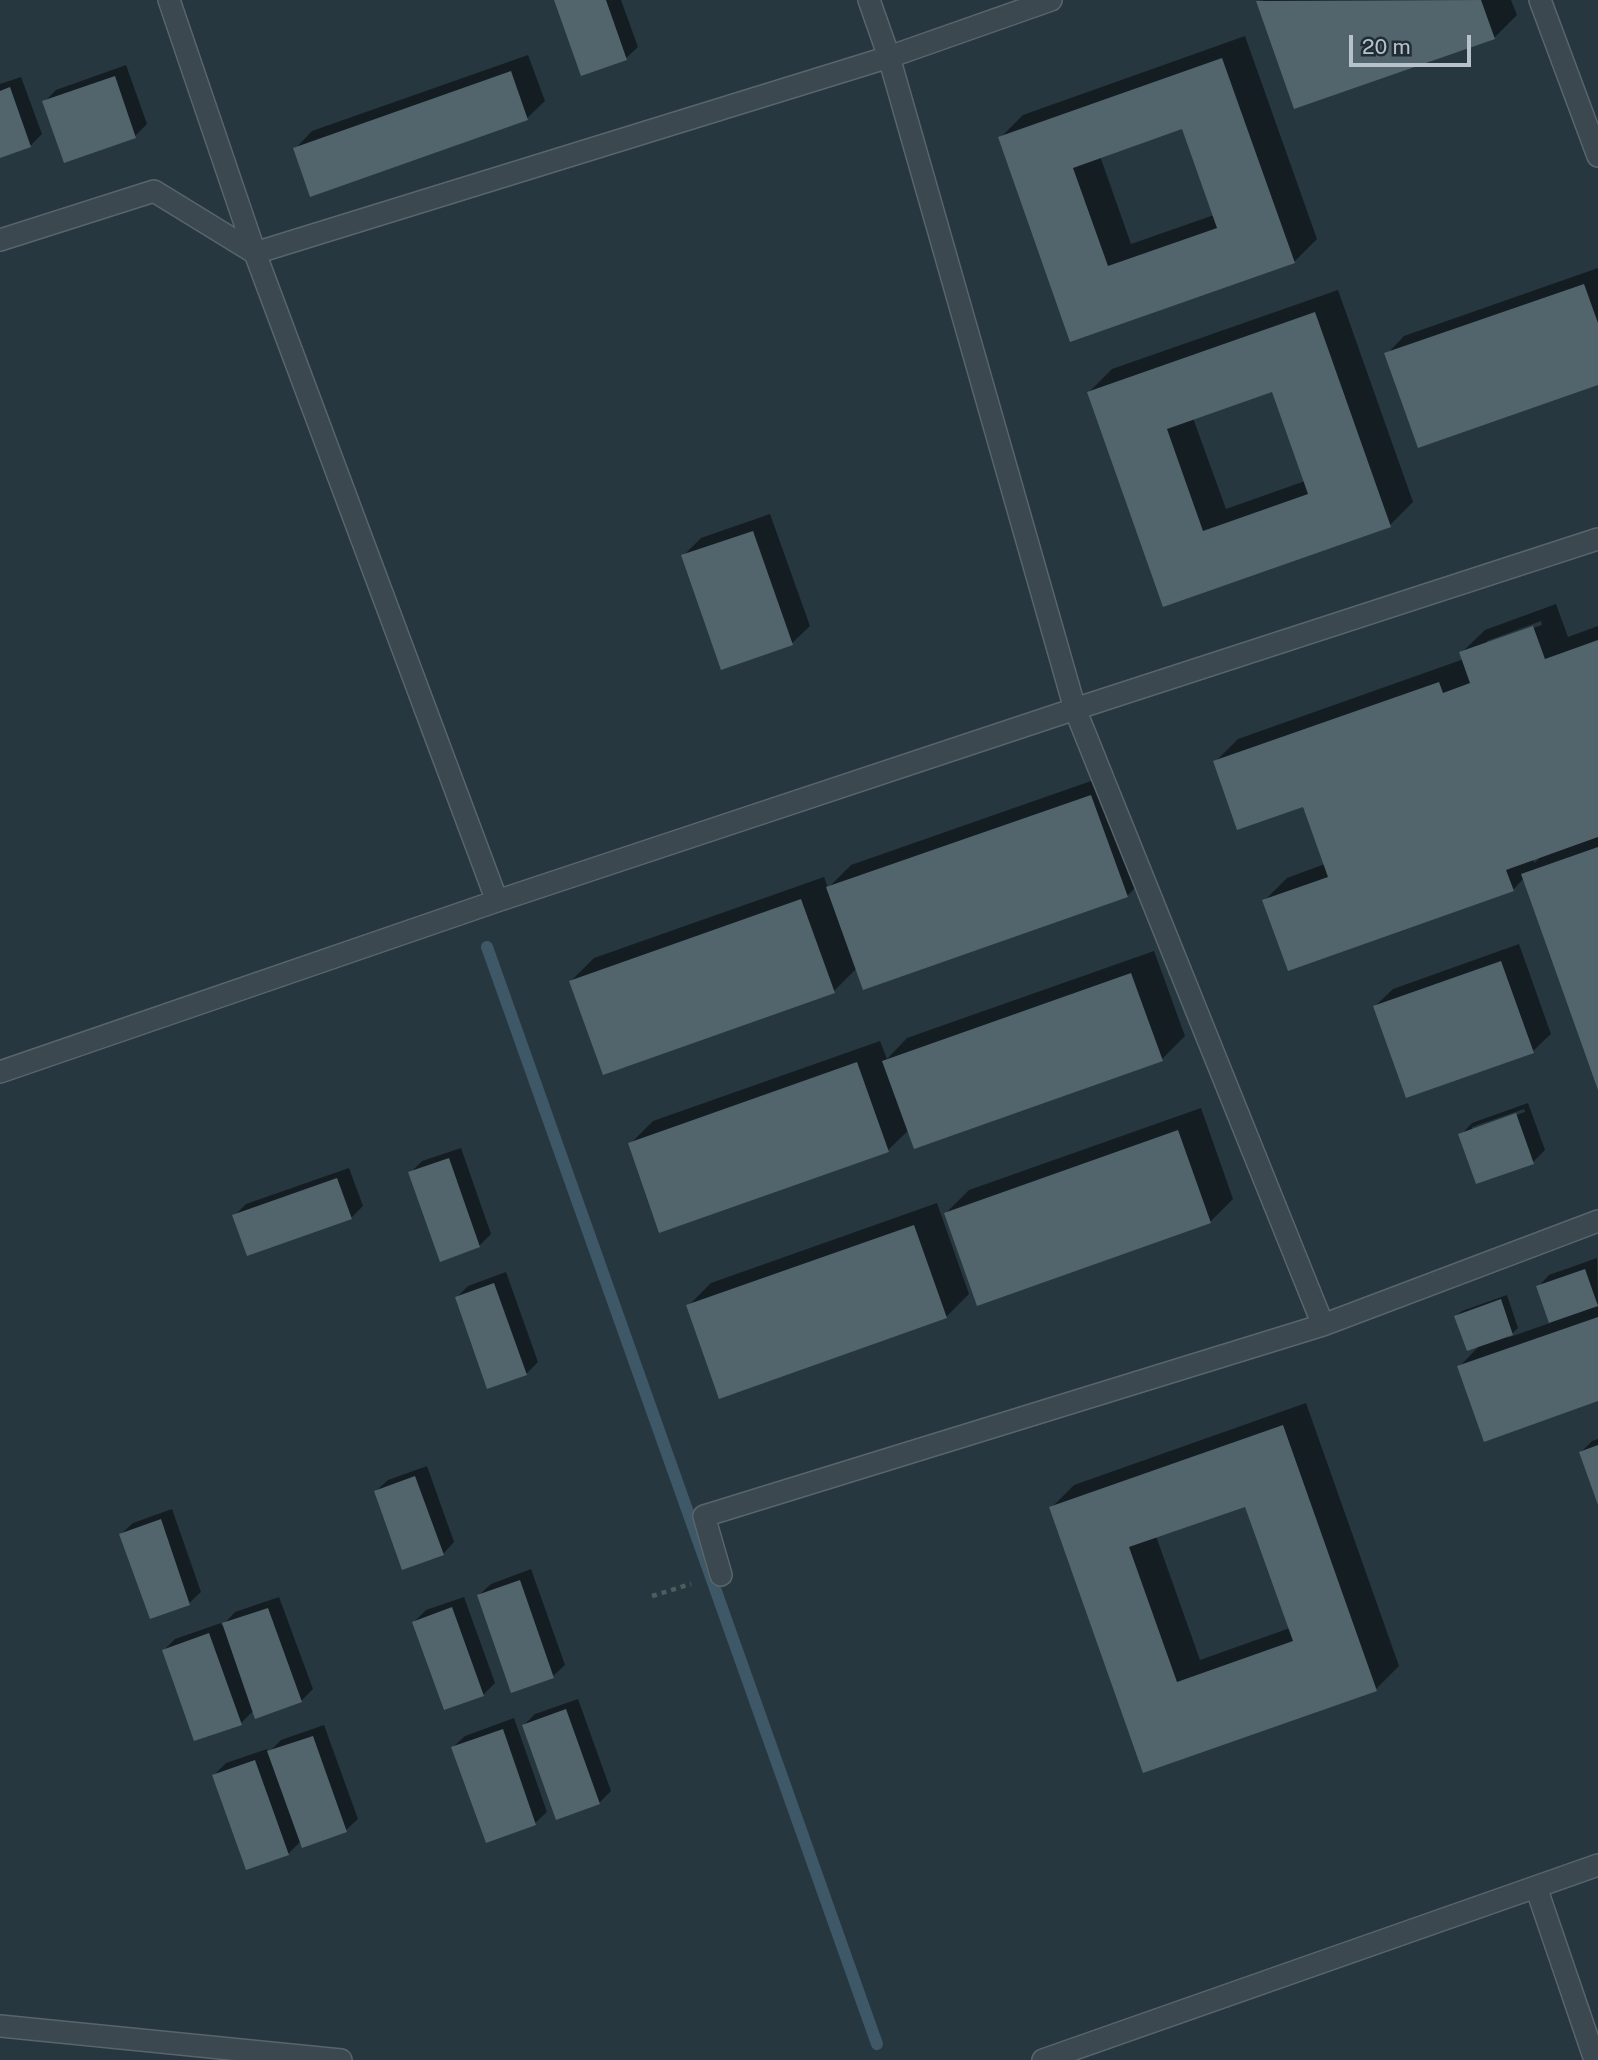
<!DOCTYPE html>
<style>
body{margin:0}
#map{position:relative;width:1598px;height:2060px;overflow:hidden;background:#27373f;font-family:"Public Sans",sans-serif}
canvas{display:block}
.scale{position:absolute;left:1349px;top:35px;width:122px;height:32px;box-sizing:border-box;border:4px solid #b8c2ca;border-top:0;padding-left:9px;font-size:21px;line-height:24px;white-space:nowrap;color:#b8c2ca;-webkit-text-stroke:5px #202d34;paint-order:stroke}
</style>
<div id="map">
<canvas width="1598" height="2060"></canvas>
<div class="scale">20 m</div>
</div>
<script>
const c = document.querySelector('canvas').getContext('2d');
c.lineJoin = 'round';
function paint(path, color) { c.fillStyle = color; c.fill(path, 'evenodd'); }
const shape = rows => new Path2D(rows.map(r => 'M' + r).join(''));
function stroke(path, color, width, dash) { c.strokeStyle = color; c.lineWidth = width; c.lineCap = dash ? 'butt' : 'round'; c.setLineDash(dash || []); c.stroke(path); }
paint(shape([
 [556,0,621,0,638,47,626,58],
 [1259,0,1511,0,1517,15,1494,38],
 [1245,36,1317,239,1294,262,1071,340,1000,138,1023,115],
 [1183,127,1214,215,1131,244,1100,156],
 [528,55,545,101,527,118,295,149,312,131],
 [126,65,147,124,135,136,65,161,44,102,56,90],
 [21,77,42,134,30,146,0,156,0,84],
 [1598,268,1598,383,1387,354,1404,336],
 [1338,290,1413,502,1390,525,1164,605,1089,392,1112,369],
 [1273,390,1305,481,1226,509,1193,418],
 [770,514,810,626,792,643,683,556,701,538],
 [1556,604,1568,637,1598,626,1598,1086,1524,878,1513,890,1264,901,1287,878,1325,864,1304,805,1215,762,1238,739,1464,659,1461,653,1485,630],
 [1541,621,1542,625,1487,644,1487,641],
 [1543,855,1534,863,1533,858],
 [1114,773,1150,873,1127,896,857,968,834,991,571,981,594,958,824,877,828,888,851,865],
 [1519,944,1551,1034,1533,1051,1375,1006,1393,989],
 [1154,951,1185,1036,1162,1059,909,1130,888,1150,630,1144,653,1121,880,1041,887,1059,907,1038],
 [1528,1103,1545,1150,1533,1162,1477,1182,1461,1135,1472,1123],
 [1524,1109,1525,1112,1472,1131,1472,1127],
 [1201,1108,1233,1199,1210,1222,946,1213,969,1190],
 [461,1148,491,1234,479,1246,410,1173,422,1161],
 [349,1168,363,1206,351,1218,234,1216,246,1204],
 [937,1203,969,1294,946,1317,688,1306,711,1283],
 [1597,1258,1598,1303,1593,1308,1598,1306,1598,1400,1459,1367,1481,1344,1456,1316,1462,1311,1507,1295,1518,1328,1507,1338,1550,1323,1538,1287,1549,1275],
 [506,1272,538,1362,526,1374,457,1297,468,1286],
 [1306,1403,1399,1666,1376,1689,1144,1771,1051,1508,1074,1485],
 [1246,1505,1290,1628,1200,1660,1156,1536],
 [1598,1439,1598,1501,1581,1452,1592,1441],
 [427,1466,454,1542,443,1554,376,1491,388,1480],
 [172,1509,201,1592,189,1603,121,1534,133,1523],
 [531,1569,565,1665,553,1676,479,1595,491,1584],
 [279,1597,313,1689,301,1701,254,1710,241,1723,164,1650,175,1639,221,1623,222,1626,235,1612],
 [464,1597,495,1683,483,1695,414,1622,426,1610],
 [578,1699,611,1791,599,1803,524,1725,535,1714],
 [514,1718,547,1812,535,1823,453,1747,465,1736],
 [324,1725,358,1819,346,1830,303,1846,301,1841,288,1854,214,1775,226,1763,267,1749,268,1753,281,1740]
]), '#0007');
stroke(shape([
 [487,947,877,2044]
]), '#3e5867', 12);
paint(shape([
 [554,0,606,0,627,60,581,76],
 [1481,0,1495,39,1294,109,1256,1],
 [1222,58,1295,263,1070,342,998,137],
 [1182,129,1217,228,1108,266,1073,168],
 [511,71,528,120,310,197,293,148],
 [115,76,136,138,64,163,42,101],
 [10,87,31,147,0,158,0,91],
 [1584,284,1598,323,1598,385,1418,448,1384,353],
 [1315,312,1391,527,1163,607,1087,392],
 [1272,392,1308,494,1203,531,1167,429],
 [753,531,793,645,721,670,681,555],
 [1533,626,1545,659,1598,640,1598,837,1506,870,1514,891,1288,971,1262,900,1328,877,1303,807,1237,830,1213,761,1439,682,1443,693,1470,683,1459,652],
 [1091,795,1128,897,863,990,826,887],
 [1598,847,1598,1090,1521,874],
 [801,899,835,993,603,1075,569,981],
 [1501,961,1534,1053,1406,1098,1373,1006],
 [1131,973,1163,1061,914,1149,882,1061],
 [857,1062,889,1152,659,1233,628,1143],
 [1516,1113,1534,1164,1476,1184,1458,1134],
 [1178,1130,1211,1223,977,1306,944,1213],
 [449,1158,480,1247,440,1262,408,1172],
 [337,1178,352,1219,247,1256,232,1215],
 [914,1225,947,1318,719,1399,686,1305],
 [1585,1269,1598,1306,1549,1323,1536,1286],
 [494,1283,527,1375,487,1389,455,1297],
 [1501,1299,1513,1335,1467,1351,1454,1316],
 [1598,1317,1598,1401,1484,1442,1457,1366],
 [1283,1425,1377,1691,1143,1773,1049,1507],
 [1245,1507,1293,1641,1177,1682,1129,1547],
 [1598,1445,1598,1505,1579,1452],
 [415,1476,444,1555,402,1570,374,1491],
 [161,1519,190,1605,150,1619,119,1534],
 [520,1580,554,1678,511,1693,477,1595],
 [452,1607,484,1696,444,1710,412,1622],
 [268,1608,302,1702,255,1719,222,1623],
 [209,1633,242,1725,194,1741,162,1650],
 [566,1709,600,1804,556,1820,522,1725],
 [503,1729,536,1825,486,1843,451,1747],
 [313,1736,347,1832,302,1848,267,1751],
 [255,1760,289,1855,246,1870,212,1775]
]), '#52646c');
const service = shape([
 [169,0,255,253,497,901],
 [869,0,889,57,1075,709,1598,539],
 [1540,0,1598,156],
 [0,240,154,191,255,253,889,57,1051,0],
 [0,1072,497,901,1075,709,1323,1325,1598,1221],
 [721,1575,704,1516,1323,1325],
 [1536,1887,1595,2060],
 [0,2026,341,2060],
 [1043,2060,1598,1865]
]);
stroke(service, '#59656d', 24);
stroke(shape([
 [652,1596,691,1584]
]), '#4b605e', 4.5, [5, 5]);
stroke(service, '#3b484f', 21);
</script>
